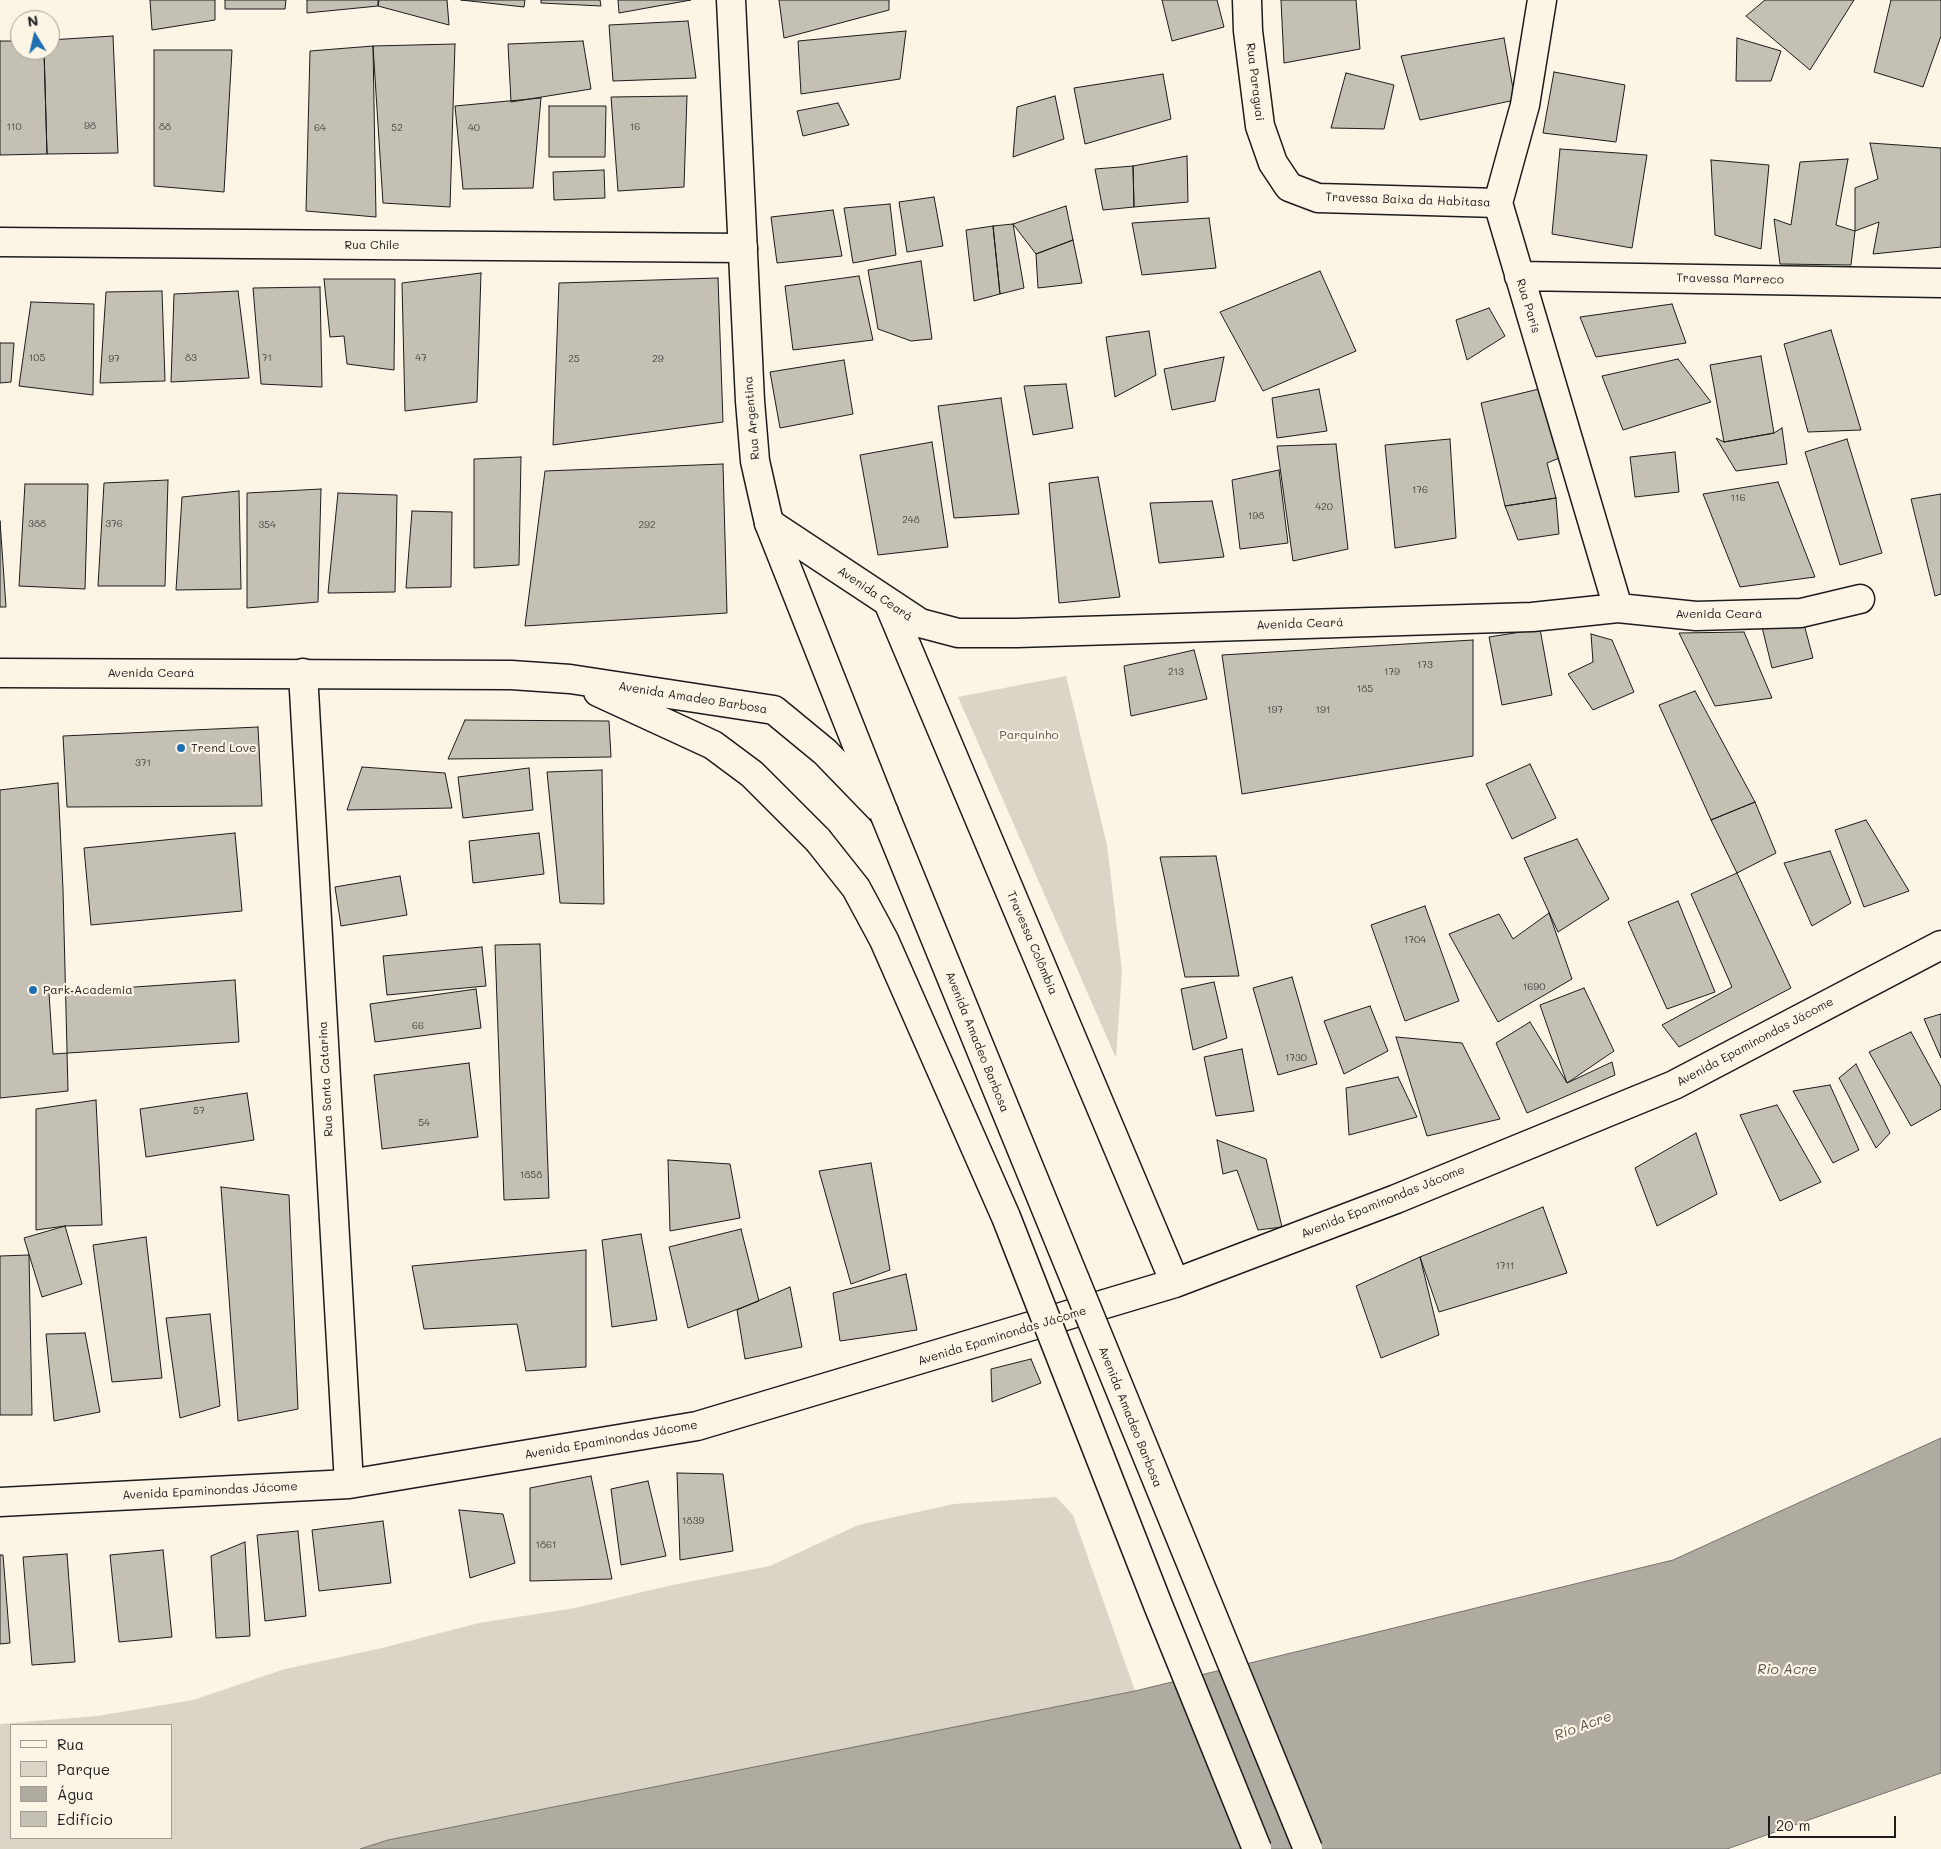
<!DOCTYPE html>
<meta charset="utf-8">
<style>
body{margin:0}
#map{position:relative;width:1941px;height:1849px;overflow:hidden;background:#fcf5e5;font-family:Mali,sans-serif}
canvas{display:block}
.legend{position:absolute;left:10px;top:1724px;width:162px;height:115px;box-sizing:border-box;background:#fcf5e5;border:1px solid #a29e95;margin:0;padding:6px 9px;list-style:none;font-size:15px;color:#1c1c1c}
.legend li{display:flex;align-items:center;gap:10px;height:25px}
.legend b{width:25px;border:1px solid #a29e95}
.north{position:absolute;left:10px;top:10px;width:50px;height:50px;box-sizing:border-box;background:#fcf5e5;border:1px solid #a29e95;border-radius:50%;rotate:351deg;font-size:14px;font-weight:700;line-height:20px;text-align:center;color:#1c1c1c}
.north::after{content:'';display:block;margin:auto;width:18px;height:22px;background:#1f6fb2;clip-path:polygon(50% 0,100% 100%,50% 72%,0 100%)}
.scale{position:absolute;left:1768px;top:1816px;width:128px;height:22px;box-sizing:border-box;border:2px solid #1c1c1c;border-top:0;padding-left:6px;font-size:15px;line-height:18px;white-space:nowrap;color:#1c1c1c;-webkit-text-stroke:4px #fcf5e5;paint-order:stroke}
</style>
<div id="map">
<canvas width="1941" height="1849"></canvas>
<ul class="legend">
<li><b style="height:6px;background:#fcf5e5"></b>Rua</li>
<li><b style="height:14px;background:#dbd5c8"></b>Parque</li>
<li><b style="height:14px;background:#b0aba1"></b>Água</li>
<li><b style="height:14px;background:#c4c0b3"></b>Edifício</li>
</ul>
<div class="north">N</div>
<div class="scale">20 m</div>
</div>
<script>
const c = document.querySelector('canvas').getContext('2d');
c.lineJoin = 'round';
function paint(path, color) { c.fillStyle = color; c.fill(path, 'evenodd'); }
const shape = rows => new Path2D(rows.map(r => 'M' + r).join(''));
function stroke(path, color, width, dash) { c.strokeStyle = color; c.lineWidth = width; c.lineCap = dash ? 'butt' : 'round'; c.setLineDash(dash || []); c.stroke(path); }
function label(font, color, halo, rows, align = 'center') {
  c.font = font + ' Mali,sans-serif'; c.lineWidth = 4.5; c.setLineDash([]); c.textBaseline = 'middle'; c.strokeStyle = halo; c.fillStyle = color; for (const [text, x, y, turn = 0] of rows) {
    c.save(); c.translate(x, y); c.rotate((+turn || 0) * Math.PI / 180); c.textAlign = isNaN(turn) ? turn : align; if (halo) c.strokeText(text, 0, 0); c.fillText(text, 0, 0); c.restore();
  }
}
paint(shape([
 [1066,676,1107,845,1122,971,1116,1058,958,697],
 [1056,1497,1073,1515,1135,1691,388,1840,360,1849,0,1849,0,1724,97,1716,193,1700,285,1669,382,1648,479,1623,575,1608,672,1585,770,1566,858,1525,954,1504],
 [11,1725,171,1725,171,1838,11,1838]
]), '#dbd5c8');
const water = shape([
 [1941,1438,1941,1773,1727,1849,360,1849,388,1840,1135,1691,1673,1560,1941,1438]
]);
paint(water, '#b0aba1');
stroke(water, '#75726c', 1);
const building = shape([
 [150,0,215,0,215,20,152,30,150,0],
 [225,0,286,0,285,9,225,9,225,0],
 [307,0,378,0,378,6,307,13,307,0],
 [379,0,447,0,449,25,378,6,379,0],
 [461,0,525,0,524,7,461,0],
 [541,0,600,0,601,6,541,3,541,0],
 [618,0,691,0,619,13,618,0],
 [779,0,889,0,889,10,784,38,779,0],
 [1162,0,1217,0,1224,27,1172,41,1162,0],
 [1281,0,1356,0,1360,49,1284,63,1281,0],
 [1765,0,1854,0,1810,70,1746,16,1765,0],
 [1891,0,1941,0,1941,36,1923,87,1874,72,1891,0],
 [688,21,696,78,613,81,609,25,688,21],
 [906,31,900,79,801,94,798,41,906,31],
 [113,36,118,153,47,154,44,50,50,50,50,40,113,36],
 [1504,38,1515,100,1420,120,1401,56,1504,38],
 [1737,38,1781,51,1771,81,1736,81,1737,38],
 [0,41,20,41,20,50,44,50,47,154,0,155,0,41],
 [583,41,591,89,511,102,508,44,583,41],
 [455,44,450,207,383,203,373,46,455,44],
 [373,46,376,217,306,211,310,51,373,46],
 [154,50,232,50,224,192,154,186,154,50],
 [1554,72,1625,85,1616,142,1543,133,1554,72],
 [1346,73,1394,85,1384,129,1331,128,1346,73],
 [1163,74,1171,119,1085,144,1074,88,1163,74],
 [687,96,684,187,618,191,611,97,687,96],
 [1055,96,1064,139,1013,157,1017,107,1055,96],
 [541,98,533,188,463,189,455,106,541,98],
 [838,103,849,125,803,136,797,111,838,103],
 [549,106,606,106,605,157,549,157,549,106],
 [1870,143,1941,148,1941,247,1873,254,1879,222,1855,231,1855,188,1878,179,1870,143],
 [1560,149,1647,155,1632,248,1552,234,1560,149],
 [1187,156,1188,202,1134,207,1133,166,1187,156],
 [1848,159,1836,225,1855,231,1851,265,1780,264,1774,219,1791,225,1800,162,1848,159],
 [1711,160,1769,165,1761,249,1715,235,1711,160],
 [1133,166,1134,207,1103,210,1095,169,1133,166],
 [604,170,605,198,554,200,553,172,604,170],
 [934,197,943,246,907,252,899,202,934,197],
 [890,204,896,255,853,263,844,208,890,204],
 [1066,206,1073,240,1036,254,1013,224,1066,206],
 [833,210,842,256,777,263,771,217,833,210],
 [1209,218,1216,268,1142,275,1132,223,1209,218],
 [1013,224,1024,288,1000,294,993,226,1013,224],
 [993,226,1000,294,974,301,966,230,993,226],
 [1073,240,1082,283,1038,288,1036,254,1073,240],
 [921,261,932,339,911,341,878,329,868,270,921,261],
 [1320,271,1356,351,1263,391,1220,312,1320,271],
 [481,273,477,402,405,411,402,283,481,273],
 [859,276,873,340,793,350,785,286,859,276],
 [718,278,723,422,553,445,559,283,718,278],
 [324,279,395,279,394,370,347,364,344,336,330,337,324,279],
 [320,287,322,387,261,384,253,288,320,287],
 [162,291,165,381,100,383,106,292,162,291],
 [238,291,249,378,171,382,174,294,238,291],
 [31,302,94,304,93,395,19,386,31,302],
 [1672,304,1686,343,1596,357,1580,317,1672,304],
 [1489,308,1505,336,1467,360,1456,320,1489,308],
 [1831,330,1861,430,1808,432,1784,344,1831,330],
 [1149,331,1156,375,1115,397,1106,337,1149,331],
 [0,343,14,343,11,382,0,383,0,343],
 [1761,356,1774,433,1724,442,1710,365,1761,356],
 [1224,357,1215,401,1172,410,1164,369,1224,357],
 [1678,359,1711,402,1623,430,1602,376,1678,359],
 [844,360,853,414,780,428,770,372,844,360],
 [1066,384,1073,428,1033,435,1024,386,1066,384],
 [1319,389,1327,431,1277,438,1272,398,1319,389],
 [1539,389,1567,455,1547,463,1556,498,1505,506,1481,403,1539,389],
 [1001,398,1019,514,954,518,938,406,1001,398],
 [1782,428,1787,464,1736,471,1716,438,1724,442,1774,433,1782,428],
 [1450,439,1456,538,1395,548,1385,445,1450,439],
 [1847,439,1882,553,1840,565,1805,452,1847,439],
 [932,442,948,547,878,555,860,455,932,442],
 [1336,444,1348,549,1293,561,1277,446,1336,444],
 [1675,452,1679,492,1635,497,1630,457,1675,452],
 [521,457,519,565,474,568,474,459,521,457],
 [723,464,727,613,525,626,545,471,723,464],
 [1279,470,1288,543,1240,549,1232,480,1279,470],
 [1098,477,1120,597,1059,603,1049,483,1098,477],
 [168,480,165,586,98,586,104,483,168,480],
 [1778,482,1815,577,1740,587,1703,494,1778,482],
 [25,484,88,484,85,589,19,586,25,484],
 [321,489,318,602,247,608,247,493,321,489],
 [239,491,241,589,176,590,182,497,239,491],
 [338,493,397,495,395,592,328,593,338,493],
 [1941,494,1941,594,1935,596,1911,499,1941,494],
 [1556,498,1559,534,1518,540,1505,506,1556,498],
 [1212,501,1224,557,1159,563,1150,503,1212,501],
 [412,511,452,512,451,587,406,588,412,511],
 [0,521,6,607,0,607,0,521],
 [1801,613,1813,658,1772,668,1761,623,1801,613],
 [1540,629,1552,695,1502,705,1489,637,1540,629],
 [1744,632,1772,698,1715,706,1679,633,1744,632],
 [1591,634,1612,640,1634,692,1593,710,1568,674,1593,662,1591,634],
 [1473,640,1473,756,1242,794,1222,655,1473,640],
 [1194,650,1207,699,1131,716,1124,666,1194,650],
 [1695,691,1755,802,1711,820,1659,705,1695,691],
 [465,720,609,721,611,757,448,759,465,720],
 [258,727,262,806,67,807,63,736,258,727],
 [1530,764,1556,818,1512,839,1486,784,1530,764],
 [362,767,445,773,452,808,347,810,362,767],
 [529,768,533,810,463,818,458,777,529,768],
 [602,770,604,904,560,903,547,772,602,770],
 [58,783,63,889,68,1091,0,1098,0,790,58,783],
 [1755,802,1776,853,1737,873,1711,820,1755,802],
 [1866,820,1909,891,1864,907,1835,830,1866,820],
 [235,833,242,911,91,925,84,848,235,833],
 [539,833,544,874,473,883,469,841,539,833],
 [1577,839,1609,899,1558,932,1524,858,1577,839],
 [1830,851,1851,903,1812,926,1784,863,1830,851],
 [1216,856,1239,976,1185,977,1160,857,1216,856],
 [1737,873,1791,988,1679,1047,1662,1025,1732,987,1691,894,1737,873],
 [400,876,407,915,341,926,335,887,400,876],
 [1678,901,1715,992,1667,1009,1628,922,1678,901],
 [1425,906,1459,1001,1405,1021,1371,925,1425,906],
 [1549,913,1572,979,1498,1022,1449,934,1499,914,1513,939,1549,913],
 [540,944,549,1198,504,1200,495,945,540,944],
 [482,947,486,986,387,995,383,956,482,947],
 [1292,977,1317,1064,1278,1075,1253,988,1292,977],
 [235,980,239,1042,53,1054,49,993,235,980],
 [1214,982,1227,1038,1193,1050,1181,989,1214,982],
 [1584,988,1614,1051,1567,1083,1540,1005,1584,988],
 [476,989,481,1028,375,1042,370,1004,476,989],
 [1370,1006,1388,1051,1344,1074,1324,1021,1370,1006],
 [1941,1014,1941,1058,1924,1019,1941,1014],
 [1530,1022,1567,1083,1612,1062,1615,1075,1527,1113,1496,1043,1530,1022],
 [1911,1032,1941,1087,1941,1109,1911,1126,1869,1052,1911,1032],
 [1396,1037,1462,1043,1500,1119,1427,1136,1396,1037],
 [1242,1049,1254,1111,1216,1116,1204,1057,1242,1049],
 [469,1063,478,1137,382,1149,374,1075,469,1063],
 [1856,1064,1890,1133,1876,1148,1839,1078,1856,1064],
 [1398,1077,1417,1117,1349,1135,1346,1088,1398,1077],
 [1830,1085,1859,1150,1833,1163,1793,1091,1830,1085],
 [247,1093,254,1140,146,1157,140,1109,247,1093],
 [96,1100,102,1225,65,1226,36,1230,36,1109,96,1100],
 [1777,1105,1821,1182,1780,1201,1740,1115,1777,1105],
 [1696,1133,1717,1194,1657,1226,1635,1168,1696,1133],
 [1217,1140,1266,1159,1282,1227,1258,1230,1237,1170,1223,1174,1217,1140],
 [668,1160,730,1164,740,1218,670,1231,668,1160],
 [871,1163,890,1270,851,1284,819,1171,871,1163],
 [221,1187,289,1195,298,1409,238,1421,221,1187],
 [1543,1207,1567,1273,1439,1312,1420,1257,1543,1207],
 [65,1226,82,1284,42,1297,24,1238,65,1226],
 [741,1229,759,1301,688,1328,669,1247,741,1229],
 [641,1234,657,1320,612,1327,602,1240,641,1234],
 [146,1237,162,1378,112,1382,93,1245,146,1237],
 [586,1250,586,1367,526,1371,517,1324,424,1329,412,1266,586,1250],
 [29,1255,32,1415,0,1415,0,1256,29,1255],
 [1420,1257,1439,1335,1381,1358,1356,1286,1420,1257],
 [906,1274,917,1330,840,1341,833,1293,906,1274],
 [790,1287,802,1347,745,1359,737,1310,790,1287],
 [210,1314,220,1406,180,1418,166,1318,210,1314],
 [85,1333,100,1412,54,1421,46,1334,85,1333],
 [1031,1359,1041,1383,992,1402,991,1369,1031,1359],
 [677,1473,723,1474,733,1551,680,1560,677,1473],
 [591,1476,612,1579,530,1581,530,1488,591,1476],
 [648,1481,666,1556,621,1565,611,1489,648,1481],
 [459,1510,503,1514,515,1563,470,1578,459,1510],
 [383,1521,391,1583,319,1591,312,1530,383,1521],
 [298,1531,306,1616,265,1621,257,1535,298,1531],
 [245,1542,250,1636,216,1638,211,1556,245,1542],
 [163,1550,172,1637,119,1642,110,1555,163,1550],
 [67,1554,75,1662,32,1665,23,1557,67,1554],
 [0,1555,3,1555,10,1643,0,1644,0,1555]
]);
paint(building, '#c4c0b3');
stroke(building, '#1c1c1c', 1);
const minor = shape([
 [1247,0,1248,31,1260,126,1273,163,1289,187,1318,198,1498,203],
 [1542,0,1525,105,1498,203,1618,608],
 [0,242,743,248],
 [1519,276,1941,283],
 [769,523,920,623,958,633,1017,633,1532,617,1618,608,1696,616,1801,613,1860,599],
 [888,602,1175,1283],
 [303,673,349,1484],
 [0,1502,349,1484,697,1426,1175,1283,1396,1199,1674,1085,1941,945]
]);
const tertiary = shape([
 [731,0,750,401,755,461,769,523,884,813]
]);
const primary = shape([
 [0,673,511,675,570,679,774,710,825,752,884,813],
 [598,692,713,745,752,774,818,840]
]);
stroke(minor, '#1c1c1c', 31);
stroke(tertiary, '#1c1c1c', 31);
stroke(primary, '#1c1c1c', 31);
stroke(minor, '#fcf5e5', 28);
stroke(tertiary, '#fcf5e5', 28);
stroke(primary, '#fcf5e5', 28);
const primaryBridge = shape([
 [884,813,1308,1849],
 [818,840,856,888,884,940,1006,1217,1158,1605,1257,1849]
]);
stroke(primaryBridge, '#1c1c1c', 31, []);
stroke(primaryBridge, '#fcf5e5', 28);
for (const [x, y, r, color] of [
 [181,748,5,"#1f6fb2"],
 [33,990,5,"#1f6fb2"]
]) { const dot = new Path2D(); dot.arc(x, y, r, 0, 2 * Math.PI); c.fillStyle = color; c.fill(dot); stroke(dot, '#fcf5e5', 2); }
label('10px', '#464542', null, [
 ["98",90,126],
 ["110",14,127],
 ["88",165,127],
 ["16",635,127],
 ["64",320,128],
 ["52",397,128],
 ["40",474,128],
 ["105",37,358],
 ["83",191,358],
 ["71",267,358],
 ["47",421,358],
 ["97",114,359],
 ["25",574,359],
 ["29",658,359],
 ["176",1420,490],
 ["116",1738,498],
 ["420",1324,507],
 ["198",1256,516],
 ["248",911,520],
 ["388",37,524],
 ["376",114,524],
 ["354",267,525],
 ["292",647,525],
 ["173",1425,665],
 ["213",1176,672],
 ["179",1392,672],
 ["185",1365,689],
 ["197",1275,710],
 ["191",1323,710],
 ["371",143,763],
 ["1704",1415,940],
 ["1690",1534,987],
 ["66",418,1026],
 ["1730",1296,1058],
 ["57",199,1111],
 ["54",424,1123],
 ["1858",531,1175],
 ["1711",1505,1266],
 ["1839",693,1521],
 ["1861",546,1545]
]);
label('12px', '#1c1c1c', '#fcf5e5', [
 ["Rua Paraguai",1255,82,83],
 ["Travessa Baixa da Habitasa",1408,200,2],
 ["Rua Chile",372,245],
 ["Travessa Marreco",1730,279,1],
 ["Rua Paris",1528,306,73],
 ["Rua Argentina",752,418,-95],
 ["Avenida Ceará",875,594,34],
 ["Avenida Ceará",1719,614],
 ["Avenida Ceará",1300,624,-2],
 ["Avenida Ceará",151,673],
 ["Avenida Amadeo Barbosa",693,698,9],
 ["Travessa Colômbia",1032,943,67],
 ["Avenida Amadeo Barbosa",977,1042,68],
 ["Avenida Epaminondas Jácome",1755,1042,-28],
 ["Rua Santa Catarina",326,1079,-93],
 ["Avenida Epaminondas Jácome",1383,1202,-22],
 ["Avenida Epaminondas Jácome",1002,1336,-17],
 ["Avenida Amadeo Barbosa",1130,1417,68],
 ["Avenida Epaminondas Jácome",611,1440,-10],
 ["Avenida Epaminondas Jácome",210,1491,-3]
]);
label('12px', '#555450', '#fcf5e5', [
 ["Parquinho",1029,735]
]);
label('12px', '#1c1c1c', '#fcf5e5', [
 ["Trend Love",191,748],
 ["Park Academia",43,990]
], 'left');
label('italic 14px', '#575551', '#fcf5e5', [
 ["Rio Acre",1787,1670],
 ["Río Acre",1583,1726,-20]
]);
</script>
